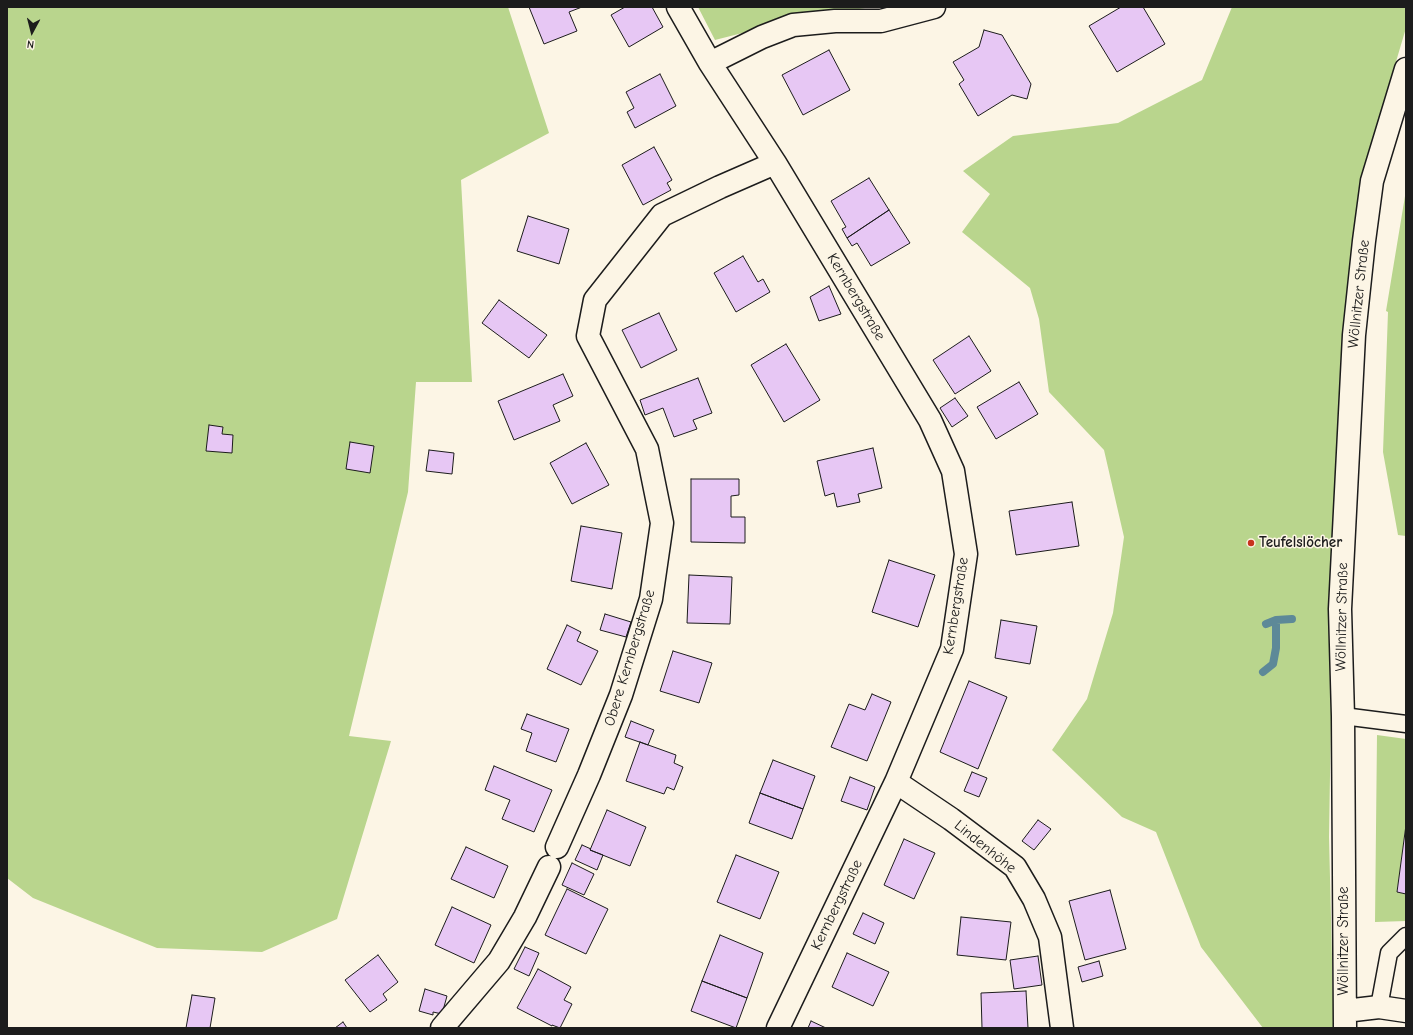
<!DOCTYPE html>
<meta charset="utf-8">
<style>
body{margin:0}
#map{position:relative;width:1413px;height:1035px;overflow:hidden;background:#fcf5e5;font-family:"Comic Neue",sans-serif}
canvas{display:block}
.frame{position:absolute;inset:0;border:8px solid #1c1c1c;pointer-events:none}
.north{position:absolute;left:12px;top:12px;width:40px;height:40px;-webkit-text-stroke:3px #fcf5e5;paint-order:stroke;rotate:187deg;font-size:11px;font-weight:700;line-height:16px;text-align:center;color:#1c1c1c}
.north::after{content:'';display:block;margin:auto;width:14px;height:18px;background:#1c1c1c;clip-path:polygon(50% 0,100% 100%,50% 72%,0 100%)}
</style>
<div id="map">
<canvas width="1413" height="1035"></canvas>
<div class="frame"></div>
<div class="north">N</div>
</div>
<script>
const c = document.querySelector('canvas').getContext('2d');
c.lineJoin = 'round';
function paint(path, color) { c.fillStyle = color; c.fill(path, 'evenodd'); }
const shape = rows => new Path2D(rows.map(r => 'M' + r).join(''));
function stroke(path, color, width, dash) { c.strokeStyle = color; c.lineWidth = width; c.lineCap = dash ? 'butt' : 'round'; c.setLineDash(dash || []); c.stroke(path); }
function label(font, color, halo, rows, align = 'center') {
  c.font = font + ' "Comic Neue",sans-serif'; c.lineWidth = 3; c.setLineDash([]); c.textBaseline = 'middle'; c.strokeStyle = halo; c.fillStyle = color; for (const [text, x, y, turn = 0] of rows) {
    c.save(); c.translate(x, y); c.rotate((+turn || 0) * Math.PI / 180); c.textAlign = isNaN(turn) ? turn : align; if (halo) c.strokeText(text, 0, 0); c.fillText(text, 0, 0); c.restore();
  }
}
paint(shape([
 [7,7,508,7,549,133,461,180,472,382,416,382,408,492,349,736,391,741,337,919,262,952,157,948,33,898,7,878],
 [698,7,871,7,793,20,715,40],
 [1232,7,1406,7,1406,28,1361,179,1343,333,1329,593,1331,714,1329,837,1333,1001,1333,1028,1263,1028,1201,947,1156,832,1122,817,1052,750,1087,699,1113,613,1124,537,1104,450,1049,392,1039,319,1030,288,962,232,990,194,963,171,1013,136,1118,123,1202,80],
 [1406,190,1406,536,1398,535,1383,452,1388,312,1386,311],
 [1377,735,1406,739,1406,824,1397,892,1406,894,1406,921,1375,922]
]), '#b9d58d');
stroke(shape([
 [1266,624,1276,620,1292,619],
 [1263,672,1273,664,1276,648,1276,620]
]), '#5d8998', 8);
const building = shape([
 [529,7,582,7,569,12,577,31,544,44,529,7],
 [625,7,652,7,663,27,629,47,611,15,625,7],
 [1121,7,1143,7,1165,44,1117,72,1089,26,1121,7],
 [984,30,1002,35,1031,84,1027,99,1012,95,978,116,959,84,964,80,953,62,979,47,984,30],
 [829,50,850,90,803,115,782,75,829,50],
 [660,74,676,106,635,128,627,112,634,108,626,92,660,74],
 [654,147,672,180,667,183,671,190,643,205,622,165,654,147],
 [869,178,889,210,847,238,842,229,846,227,831,201,869,178],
 [889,210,910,243,871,266,857,243,852,246,847,238,889,210],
 [528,216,569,229,559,264,517,251,528,216],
 [743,256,758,282,763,279,770,292,736,312,714,273,743,256],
 [829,286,841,314,819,321,810,297,829,286],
 [499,300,547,335,529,358,482,323,499,300],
 [659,313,677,350,641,368,622,330,659,313],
 [969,336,991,371,955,394,933,360,969,336],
 [786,344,820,400,784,422,751,365,786,344],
 [563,374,573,396,553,405,560,421,514,440,498,401,563,374],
 [698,378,712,413,693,420,697,429,674,437,663,408,645,415,640,400,698,378],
 [1019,382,1038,414,996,439,977,407,1019,382],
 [955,398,968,416,952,427,940,408,955,398],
 [209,425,223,427,222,434,233,435,232,453,206,451,209,425],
 [350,442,374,446,370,473,346,469,350,442],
 [586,443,609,485,572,504,550,463,586,443],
 [873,448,882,488,858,494,860,502,837,507,834,493,825,496,817,461,873,448],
 [429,450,454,453,452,474,426,471,429,450],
 [691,479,739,479,739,495,731,496,731,517,745,517,745,543,691,542,691,479],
 [1072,502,1079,546,1016,555,1009,511,1072,502],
 [581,526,622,533,612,589,571,581,581,526],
 [889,560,935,575,918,627,872,612,889,560],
 [689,575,732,577,730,624,687,623,689,575],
 [605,614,631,622,626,637,600,630,605,614],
 [1001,620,1037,626,1030,664,995,658,1001,620],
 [567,625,581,632,577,641,598,651,581,685,547,669,567,625],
 [673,651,712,663,699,703,660,691,673,651],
 [969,681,1007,697,978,769,940,752,969,681],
 [872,694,891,702,867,761,831,747,849,704,865,710,872,694],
 [527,714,569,729,556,762,526,751,532,733,521,729,527,714],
 [631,721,654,730,648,745,625,737,631,721],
 [640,742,676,755,674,763,683,767,674,790,667,787,664,794,626,781,640,742],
 [773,760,815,776,803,809,760,793,773,760],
 [494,766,552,790,534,832,502,819,510,800,485,790,494,766],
 [972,772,987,778,979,797,964,791,972,772],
 [850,777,875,787,867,810,841,801,850,777],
 [760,793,803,809,792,839,749,823,760,793],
 [607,810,646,827,630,866,590,850,607,810],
 [1038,820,1051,829,1034,850,1022,841,1038,820],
 [1406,825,1406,894,1397,892,1406,825],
 [904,839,935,853,914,899,884,885,904,839],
 [582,845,591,849,590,850,603,855,597,870,575,860,582,845],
 [466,847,508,866,494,898,451,879,466,847],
 [736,855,779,872,760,919,717,902,736,855],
 [572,863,594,874,584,895,562,885,572,863],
 [567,889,608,909,586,954,545,935,567,889],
 [1110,890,1126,949,1085,960,1069,901,1110,890],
 [452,907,491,925,474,963,435,945,452,907],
 [863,913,884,923,875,944,853,934,863,913],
 [961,917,1011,922,1006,960,957,955,961,917],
 [720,935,763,953,747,998,702,981,720,935],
 [525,947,539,953,529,976,514,969,525,947],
 [847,953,889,972,873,1006,832,987,847,953],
 [378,955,398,982,383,994,387,1000,370,1012,345,980,378,955],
 [1038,956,1042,985,1014,989,1010,960,1038,956],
 [1099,961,1103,976,1082,982,1078,967,1099,961],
 [538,969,571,987,564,1000,572,1004,560,1028,552,1025,552,1026,517,1008,538,969],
 [702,981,747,998,736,1028,691,1011,702,981],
 [425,989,447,996,442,1014,433,1012,433,1015,419,1011,425,989],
 [1026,991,1028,1028,982,1028,981,993,1026,991],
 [192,995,215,998,210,1028,186,1028,192,995],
 [811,1021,826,1028,808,1028,811,1021],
 [343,1022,347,1028,335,1028,343,1022]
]);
paint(building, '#e7c7f4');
stroke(building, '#1c1c1c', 1);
const lane = shape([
 [1343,716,1406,724],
 [1379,1007,1389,953,1406,936]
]);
const street = shape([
 [678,7,710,63,775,163,930,420,953,471,966,554,952,649,896,782,778,1028],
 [710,63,762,37,793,25,835,21,881,21,934,7],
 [896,782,951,819,1015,867,1034,899,1050,937,1062,1028],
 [557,847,589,775,621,695,651,599,662,523,647,449,588,336,595,300,662,215,720,187,775,163],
 [1345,1011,1379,1007,1406,1011],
 [442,1028,499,961,525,917,549,867],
 [1345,1028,1343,716,1340,609,1354,335,1364,241,1372,181,1406,69]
]);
stroke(lane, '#1c1c1c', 19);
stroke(street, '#1c1c1c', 25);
stroke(lane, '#fcf5e5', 16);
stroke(street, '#fcf5e5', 22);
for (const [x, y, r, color] of [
 [1251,543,4,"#c8321e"]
]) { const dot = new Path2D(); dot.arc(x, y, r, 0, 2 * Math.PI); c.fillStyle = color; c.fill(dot); stroke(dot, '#fcf5e5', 1.5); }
label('15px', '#1c1c1c', '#fcf5e5', [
 ["Wöllnitzer Straße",1359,294,-84],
 ["Kernbergstraße",856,297,59],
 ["Kernbergstraße",956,606,-81],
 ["Wöllnitzer Straße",1342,617,-89],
 ["Obere Kernbergstraße",630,658,-73],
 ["Lindenhöhe",985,847,39],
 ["Kernbergstraße",837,905,-64],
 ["Wöllnitzer Straße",1344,941,-90]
]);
label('bold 15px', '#1c1c1c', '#fcf5e5', [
 ["Teufelslöcher",1259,543]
], 'left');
</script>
